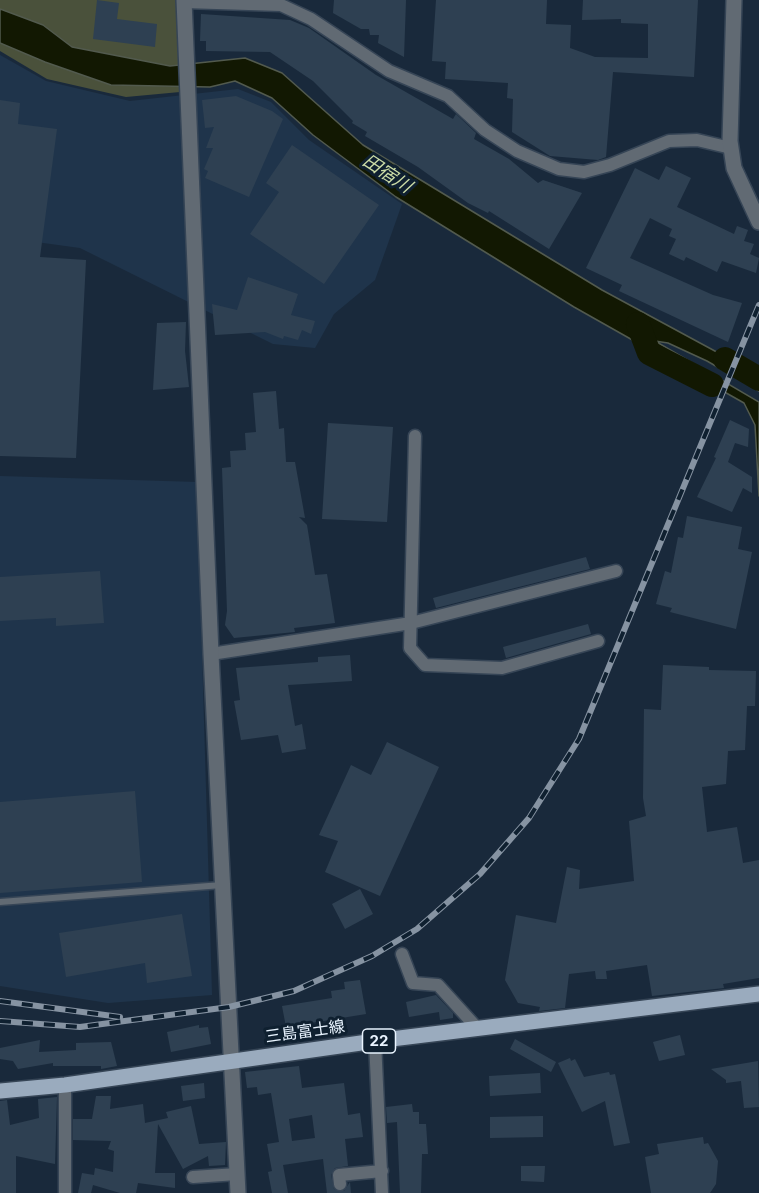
<!DOCTYPE html>
<meta charset="utf-8">
<style>
body{margin:0}
canvas{display:block;background:#19293b}
</style>
<canvas width="759" height="1193"></canvas>
<script>
const c = document.querySelector('canvas').getContext('2d');
c.lineJoin = 'round';
function paint(path, color) { c.fillStyle = color; c.fill(path, 'evenodd'); }
const shape = rows => new Path2D(rows.map(r => 'M' + r).join(''));
function stroke(path, color, width, dash) { c.strokeStyle = color; c.lineWidth = width; c.lineCap = dash ? 'butt' : 'round'; c.setLineDash(dash || []); c.stroke(path); }
function label(font, color, halo, rows, align = 'center') {
  c.font = font + ' Inter,"Noto Sans JP",sans-serif'; c.lineWidth = 6; c.setLineDash([]); c.textBaseline = 'middle'; c.strokeStyle = halo; c.fillStyle = color; for (const [text, x, y, turn = 0] of rows) {
    c.save(); c.translate(x, y); c.rotate((+turn || 0) * Math.PI / 180); c.textAlign = isNaN(turn) ? turn : align; if (halo) c.strokeText(text, 0, 0); c.fillText(text, 0, 0); c.restore();
  }
}
paint(shape([
 [0,55,46,81,130,101,238,89,271,102,309,140,402,204,375,280,334,314,315,348,273,344,80,248,0,237],
 [0,476,197,482,212,995,108,1003,0,986]
]), '#1f344b');
paint(shape([
 [0,0,176,0,180,92,126,97,47,79,0,51]
]), '#4a513b');
const water = shape([
 [0,9,43,25,72,47,170,66,245,58,282,73,363,145,602,290,750,370,759,385,759,391,707,361,668,343,655,341,759,402,759,496,755,425,744,403,574,307,396,197,313,135,272,98,235,81,210,87,111,85,45,62,0,43,0,9]
]);
paint(water, '#121802');
stroke(water, '#525a4e', 1.5);
stroke(shape([
 [638,324,649,353,712,385],
 [725,359,759,379]
]), '#121802', 24);
paint(shape([
 [97,0,119,3,117,19,157,24,155,47,93,39],
 [334,0,406,0,404,57,378,43,379,35,370,35,369,29,361,29,333,13],
 [436,0,547,0,546,24,571,25,570,48,595,57,648,58,648,24,621,23,621,19,582,20,583,0,698,0,694,77,613,72,606,157,598,160,550,156,512,132,513,99,507,98,508,83,445,79,446,62,432,61],
 [201,14,290,20,309,28,376,75,453,119,456,114,476,133,474,139,509,159,538,183,543,180,582,193,549,249,489,211,488,213,468,203,418,167,365,136,367,132,352,123,353,121,313,81,270,52,206,51,206,41,200,41],
 [236,96,272,111,283,119,249,197,205,178,208,171,204,169,213,148,206,148,214,127,205,128,202,100],
 [0,100,20,103,18,124,57,129,40,257,86,260,76,458,0,456],
 [292,145,379,205,324,284,250,234,279,192,266,183],
 [666,166,691,178,677,207,734,234,737,226,748,230,744,241,754,244,750,254,759,258,756,273,722,261,717,272,686,257,684,261,669,254,676,239,669,236,672,229,650,218,630,258,713,295,742,303,728,342,619,291,622,285,586,268,635,168,659,180],
 [248,277,298,294,291,315,315,321,311,334,302,330,298,340,284,336,283,339,265,332,215,335,212,304,237,310],
 [186,322,185,351,189,387,153,390,157,323],
 [276,391,279,429,284,428,286,462,295,462,305,518,299,517,307,525,315,575,327,574,335,623,294,628,295,632,234,638,225,625,227,611,222,468,231,467,230,451,246,450,245,433,256,432,253,393],
 [730,420,749,429,748,447,735,443,728,462,752,477,752,493,743,488,732,512,697,497,716,458,714,457],
 [328,423,393,427,387,522,322,519],
 [687,516,742,527,738,549,752,552,736,629,670,612,672,608,656,604,665,571,671,573,678,537,683,538],
 [586,557,590,569,436,608,433,598],
 [100,571,104,623,56,626,56,618,0,621,0,577],
 [588,624,591,634,506,658,503,647],
 [350,655,352,681,288,685,295,726,302,724,306,749,282,753,278,735,241,740,234,701,240,700,236,668,318,662,318,657],
 [663,665,709,667,709,670,756,671,755,706,747,706,745,750,728,751,726,784,702,787,707,832,737,827,743,863,759,860,759,978,723,984,724,988,652,996,647,965,606,971,607,979,596,979,595,971,569,974,565,1008,539,1011,540,1007,518,1003,505,980,516,915,556,923,567,867,580,870,579,889,634,881,629,821,646,816,643,798,644,709,661,710],
 [387,742,439,767,380,896,325,872,338,841,319,835,351,765,371,775],
 [135,791,142,882,0,893,0,802],
 [360,889,373,914,345,929,332,904],
 [182,914,192,976,147,983,145,963,66,977,59,933],
 [360,980,366,1014,286,1027,282,1006,332,998,331,991,345,989,344,982],
 [436,995,453,1013,453,1018,440,1020,439,1012,409,1017,406,1002],
 [199,1025,199,1028,208,1027,211,1044,171,1052,167,1032],
 [680,1035,685,1055,659,1061,653,1042],
 [515,1039,556,1062,551,1072,510,1049],
 [40,1040,39,1052,76,1050,76,1043,111,1042,117,1066,101,1069,101,1066,53,1066,53,1063,18,1069,13,1061,0,1059,0,1048],
 [570,1058,571,1061,575,1059,584,1077,609,1072,610,1075,615,1074,630,1143,614,1146,605,1101,582,1112,558,1063],
 [758,1061,759,1107,744,1108,741,1081,726,1083,726,1080,711,1069],
 [299,1066,302,1088,344,1083,348,1115,360,1113,363,1137,345,1139,348,1166,335,1168,331,1175,334,1189,344,1191,350,1182,351,1193,327,1193,323,1159,283,1165,288,1193,272,1193,268,1172,272,1171,267,1144,279,1142,271,1093,258,1095,257,1087,247,1088,245,1072],
 [312,1115,315,1138,292,1141,289,1119],
 [540,1073,541,1093,490,1096,489,1076],
 [204,1083,205,1098,183,1101,181,1086],
 [96,1096,111,1096,110,1109,143,1104,145,1123,168,1118,166,1112,191,1106,199,1144,226,1142,225,1165,209,1166,208,1156,183,1169,158,1124,155,1173,175,1173,175,1188,138,1183,136,1193,120,1193,93,1185,91,1193,78,1193,82,1173,94,1175,95,1168,113,1172,114,1151,108,1149,111,1141,73,1140,73,1119,92,1119],
 [57,1097,55,1164,16,1156,16,1193,0,1193,0,1101,7,1100,10,1125,39,1118,38,1099],
 [412,1104,413,1112,419,1112,419,1124,426,1124,428,1154,422,1154,421,1193,400,1193,397,1122,387,1123,386,1107],
 [543,1116,543,1137,490,1138,490,1117],
 [703,1137,704,1144,708,1143,718,1161,716,1184,710,1193,651,1193,645,1157,659,1154,657,1144],
 [521,1166,545,1166,544,1182,521,1181]
]), '#2e4052');
const service = shape([
 [0,902,222,885]
]);
const minor = shape([
 [184,2,281,5,311,19,389,71,448,96,485,130,517,151,559,169,584,172,610,165,669,141,697,140,731,148],
 [415,436,410,648,425,665,502,668,598,641],
 [211,654,411,623,616,571],
 [402,954,413,983,438,985,478,1029],
 [375,1041,382,1193],
 [65,1085,65,1193],
 [193,1177,237,1174],
 [340,1184,339,1175,382,1171]
]);
const tertiary = shape([
 [184,0,211,654,238,1193],
 [734,0,730,141,734,168,759,222]
]);
const primary = shape([
 [0,1091,65,1085,375,1041,759,994]
]);
stroke(service, '#364556', 9);
stroke(minor, '#364556', 15);
stroke(tertiary, '#364556', 18);
stroke(primary, '#364556', 18);
stroke(service, '#616a73', 6);
stroke(minor, '#616a73', 12);
stroke(tertiary, '#616a73', 15);
stroke(primary, '#9aabbe', 15);
const rail = shape([
 [0,1001,120,1017],
 [0,1021,80,1027,229,1007,294,991,372,956,417,929,480,874,529,818,579,739,759,305]
]);
stroke(rail, '#8693a2', 6);
stroke(rail, '#0f2030', 4, [11]);
for (const [x, y, w] of [
 [379,1041,33]
]) { const box = new Path2D(); box.roundRect(x - w / 2, y - 12, w, 24, 4.5); c.fillStyle = '#0f2030'; c.fill(box); stroke(box, '#e8f3fe', 1.5); }
label('bold 15px', '#e8f3fe', null, [
 ["22",379,1041]
]);
label('16px', '#e8f3fe', '#0f2030', [
 ["三島富士線",305,1032,-8]
]);
label('italic 18px', '#cddda7', '#0f2030', [
 ["田宿川",387,174,33]
]);
</script>
